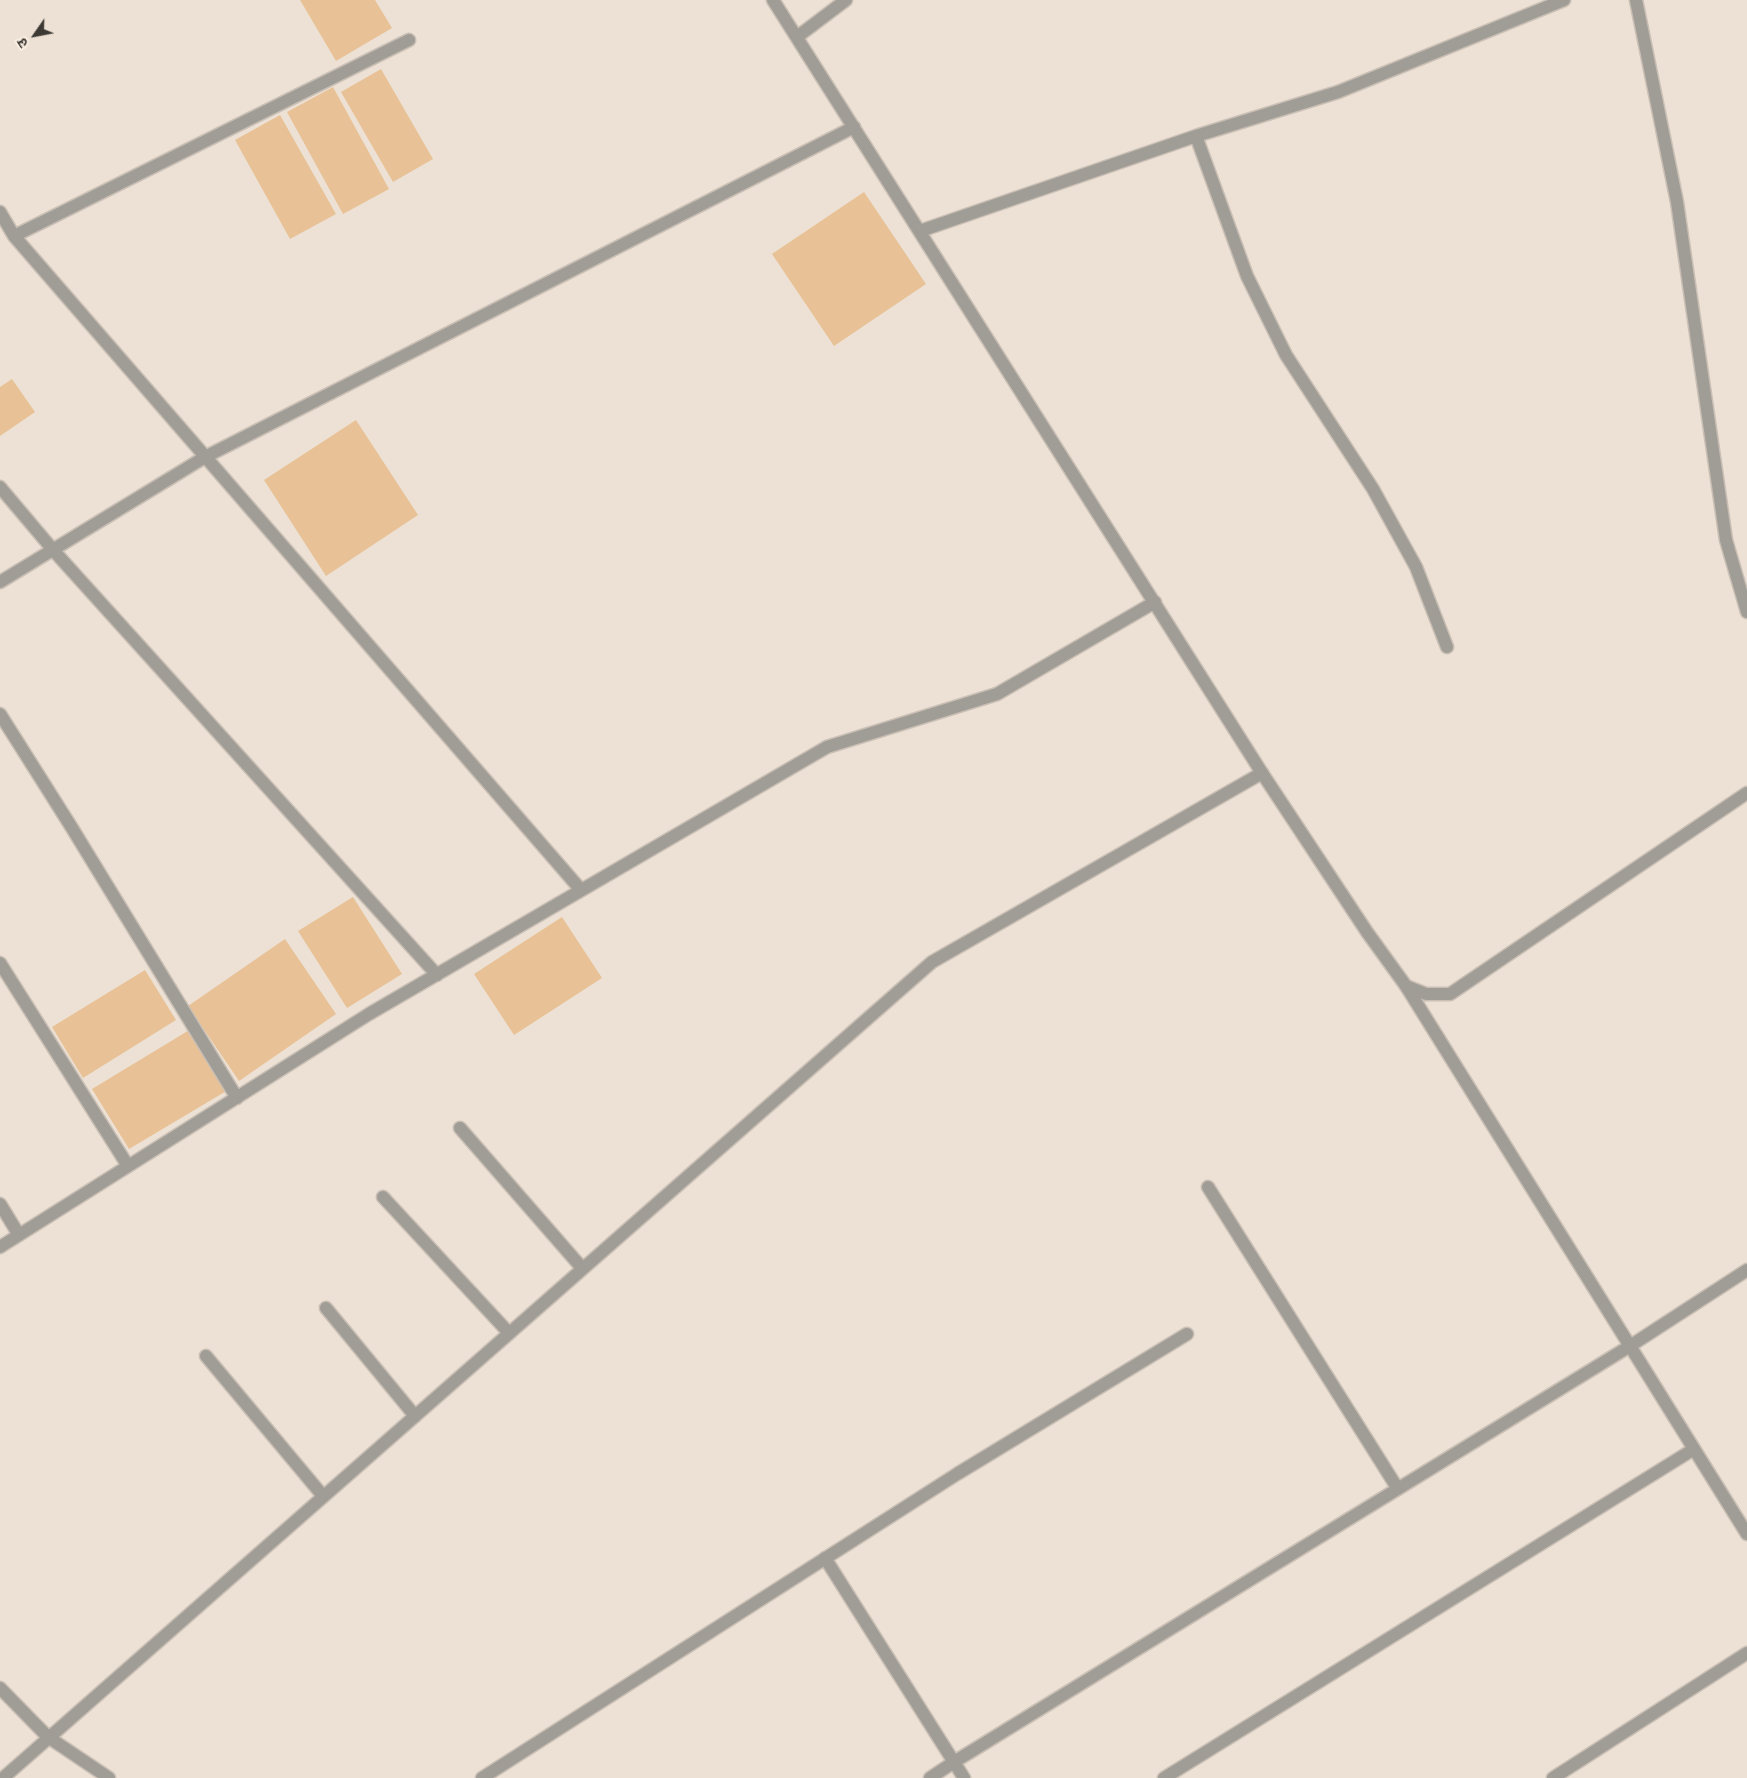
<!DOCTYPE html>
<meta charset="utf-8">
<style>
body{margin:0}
#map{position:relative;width:1747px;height:1778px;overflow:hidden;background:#ece1d4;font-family:Commissioner,"Noto Sans Devanagari",sans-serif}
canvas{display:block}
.north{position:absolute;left:10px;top:10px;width:50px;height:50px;-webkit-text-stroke:4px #f9eee1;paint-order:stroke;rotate:237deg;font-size:14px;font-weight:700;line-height:20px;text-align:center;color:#3d3934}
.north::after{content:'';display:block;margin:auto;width:18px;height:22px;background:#3d3934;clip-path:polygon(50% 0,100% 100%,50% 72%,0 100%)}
</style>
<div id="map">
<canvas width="1747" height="1778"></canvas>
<div class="north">उ</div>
</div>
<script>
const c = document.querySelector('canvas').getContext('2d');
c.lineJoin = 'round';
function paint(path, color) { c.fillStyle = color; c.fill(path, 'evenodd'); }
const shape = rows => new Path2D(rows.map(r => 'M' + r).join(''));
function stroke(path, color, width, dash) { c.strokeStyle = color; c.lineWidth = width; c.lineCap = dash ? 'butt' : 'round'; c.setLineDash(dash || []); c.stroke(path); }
paint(shape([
 [300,0,375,0,392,28,336,61],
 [381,69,433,159,393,182,341,92],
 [333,87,389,189,343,214,287,112],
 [280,115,336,214,290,239,235,140],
 [864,192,926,284,834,346,772,254],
 [12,379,35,412,0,436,0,387],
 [356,420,418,515,326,576,264,480],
 [353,897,402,974,347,1008,298,931],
 [562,917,602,978,514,1035,474,974],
 [285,939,336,1014,239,1081,188,1006],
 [145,970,176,1020,83,1078,52,1027],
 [191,1029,228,1090,129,1149,92,1089]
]), '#e8c296');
const service = shape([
 [460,1128,582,1268],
 [383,1197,509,1333],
 [326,1308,415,1416],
 [206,1356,323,1496]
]);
const minor = shape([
 [1636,0,1677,202,1726,540,1747,612],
 [797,37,846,0],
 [409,40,14,236,581,890],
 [1196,136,1247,276,1286,355,1373,489,1416,567,1447,647],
 [0,212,14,236],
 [920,231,1196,136,1338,92,1564,0],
 [0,487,54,551,437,975],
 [0,582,205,457,854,127],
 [0,714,72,828,237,1098],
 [0,963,128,1166],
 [1406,986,1747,1534],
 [1208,1187,1398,1489],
 [0,1204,19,1235],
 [0,1247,369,1014,827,747,997,694,1155,602],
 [825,1558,964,1778],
 [3,1778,932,962,1262,773],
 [482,1778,957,1474,1187,1334],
 [930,1778,954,1762,1630,1346,1747,1270],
 [1164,1778,1694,1449],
 [1553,1778,1747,1653]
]);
const tertiary = shape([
 [773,0,1262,773,1367,932,1406,986,1426,994,1450,994,1747,793],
 [0,1688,48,1737,109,1778]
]);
stroke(service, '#c9bfb4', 15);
stroke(minor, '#c9bfb4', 15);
stroke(tertiary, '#c9bfb4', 15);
stroke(service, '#a09c96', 12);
stroke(minor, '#a09c96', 12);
stroke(tertiary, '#a09c96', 12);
</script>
